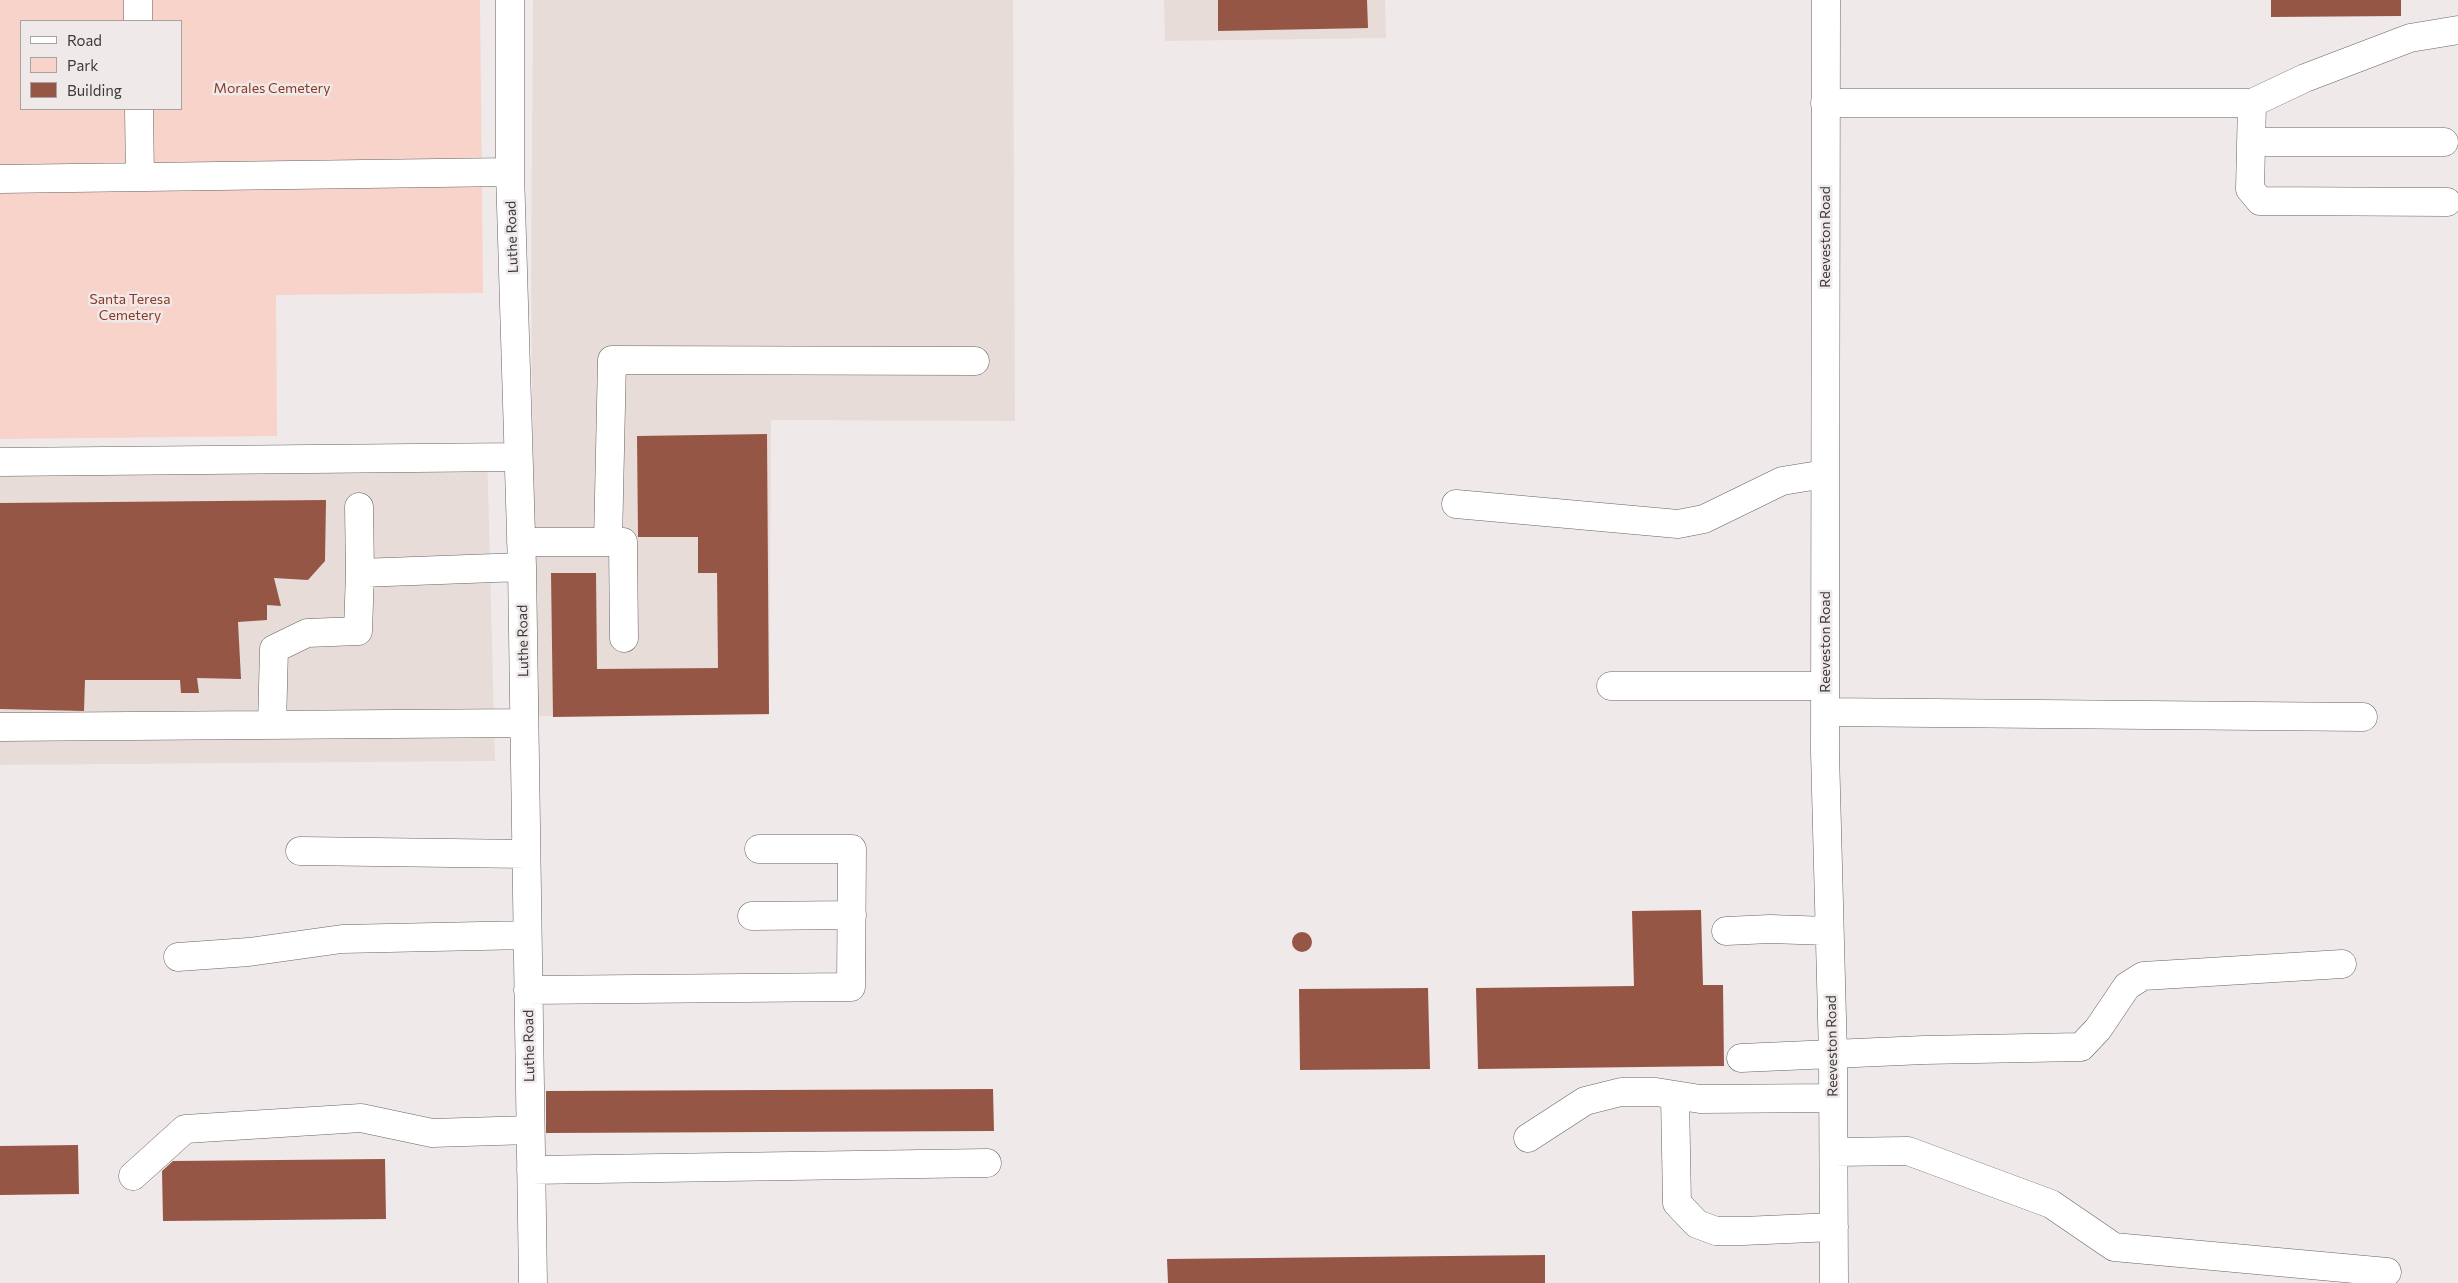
<!DOCTYPE html>
<style>
body{margin:0}
#map{position:relative;width:2458px;height:1283px;overflow:hidden;background:#efeae9;font-family:Commissioner,sans-serif}
canvas{display:block}
.legend{position:absolute;left:20px;top:20px;width:162px;height:90px;box-sizing:border-box;background:#efeae9;border:1px solid #a7a3a3;margin:0;padding:6px 9px;list-style:none;font-size:15px;color:#3b3939}
.legend li{display:flex;align-items:center;gap:10px;height:25px}
.legend b{width:25px;border:1px solid #a7a3a3}
</style>
<div id="map">
<canvas width="2458" height="1283"></canvas>
<ul class="legend">
<li><b style="height:6px;background:#fff"></b>Road</li>
<li><b style="height:14px;background:#f7d3ca"></b>Park</li>
<li><b style="height:14px;background:#965646"></b>Building</li>
</ul>
</div>
<script>
const c = document.querySelector('canvas').getContext('2d');
c.lineJoin = 'round';
function paint(path, color) { c.fillStyle = color; c.fill(path, 'evenodd'); }
const shape = rows => new Path2D(rows.map(r => 'M' + r).join(''));
function stroke(path, color, width, dash) { c.strokeStyle = color; c.lineWidth = width; c.lineCap = dash ? 'butt' : 'round'; c.setLineDash(dash || []); c.stroke(path); }
function label(font, color, halo, rows, align = 'center') {
  c.font = font + ' Commissioner,sans-serif'; c.lineWidth = 5; c.setLineDash([]); c.textBaseline = 'middle'; c.strokeStyle = halo; c.fillStyle = color; for (const [text, x, y, turn = 0] of rows) {
    c.save(); c.translate(x, y); c.rotate((+turn || 0) * Math.PI / 180); c.textAlign = isNaN(turn) ? turn : align; if (halo) c.strokeText(text, 0, 0); c.fillText(text, 0, 0); c.restore();
  }
}
paint(shape([
 [533,0,1013,0,1015,421,771,420,769,715,535,716,531,274],
 [1164,0,1385,0,1386,38,1165,41],
 [487,446,495,761,0,765,0,453]
]), '#e8dcd8');
paint(shape([
 [0,0,480,0,483,293,276,295,277,436,0,439],
 [21,21,181,21,181,109,21,109]
]), '#f7d3ca');
paint(shape([
 [1218,0,1367,0,1368,28,1218,31],
 [2271,0,2401,0,2401,16,2271,17],
 [767,434,769,714,553,717,551,573,596,573,597,669,718,668,717,573,698,573,698,537,638,537,637,436],
 [326,500,325,561,308,580,274,578,281,606,267,605,267,620,238,622,241,679,197,678,199,693,181,693,180,680,85,680,84,711,0,709,0,503],
 [1701,910,1703,985,1723,985,1724,1066,1478,1069,1476,988,1634,986,1632,911],
 '1292 942a10 10 0 1 1 20 0a10 10 0 1 1-20 0Z',
 [1428,988,1430,1069,1300,1070,1299,989],
 [993,1089,994,1131,546,1133,546,1091],
 [78,1145,79,1194,0,1195,0,1146],
 [385,1159,386,1219,163,1221,162,1171,173,1161],
 [1545,1255,1545,1283,1168,1283,1167,1259]
]), '#965646');
const minor = shape([
 [138,0,138,21],
 [510,0,510,172,522,567,533,1283],
 [1826,0,1825,752,1833,1056,1834,1283],
 [1825,103,2252,103,2305,78,2410,38,2458,30],
 [2252,103,2250,189,2260,201,2447,202],
 [139,109,140,177],
 [2251,142,2444,142],
 [0,179,510,172],
 [0,462,518,457],
 [1456,504,1678,524,1704,519,1782,481,1825,474],
 [359,507,360,573],
 [521,542,623,542,624,638],
 [608,542,612,360,975,361],
 [1611,686,1825,686],
 [1825,712,2363,717],
 [272,725,274,649,307,633,358,631,360,573,522,567],
 [0,727,524,723],
 [300,851,526,854],
 [752,916,852,915],
 [1726,931,1770,929,1829,931],
 [178,957,249,952,342,939,527,935],
 [528,990,851,987,852,849,759,849],
 [1741,1058,1924,1050,2081,1047,2098,1029,2127,986,2143,976,2342,964],
 [1675,1096,1677,1203,1697,1224,1716,1231,1743,1231,1834,1227],
 [1528,1138,1585,1101,1621,1092,1656,1092,1700,1099,1833,1098],
 [1834,1152,1908,1151,2051,1204,2114,1247,2387,1272],
 [531,1170,987,1163],
 [133,1176,185,1129,361,1118,432,1133,530,1130]
]);
stroke(minor, '#676362', 29);
stroke(minor, '#fff', 28);
label('14px', '#8c3824', '#efeae9', [
 ["Morales Cemetery",272,88],
 ["Santa Teresa",130,299],
 ["Cemetery",130,315]
]);
label('14px', '#3b3939', '#efeae9', [
 ["Luthe Road",512,237,-92],
 ["Reeveston Road",1825,237,-90],
 ["Luthe Road",523,641,-91],
 ["Reeveston Road",1825,642,-90],
 ["Luthe Road",529,1046,-91],
 ["Reeveston Road",1832,1046,-91]
]);
</script>
